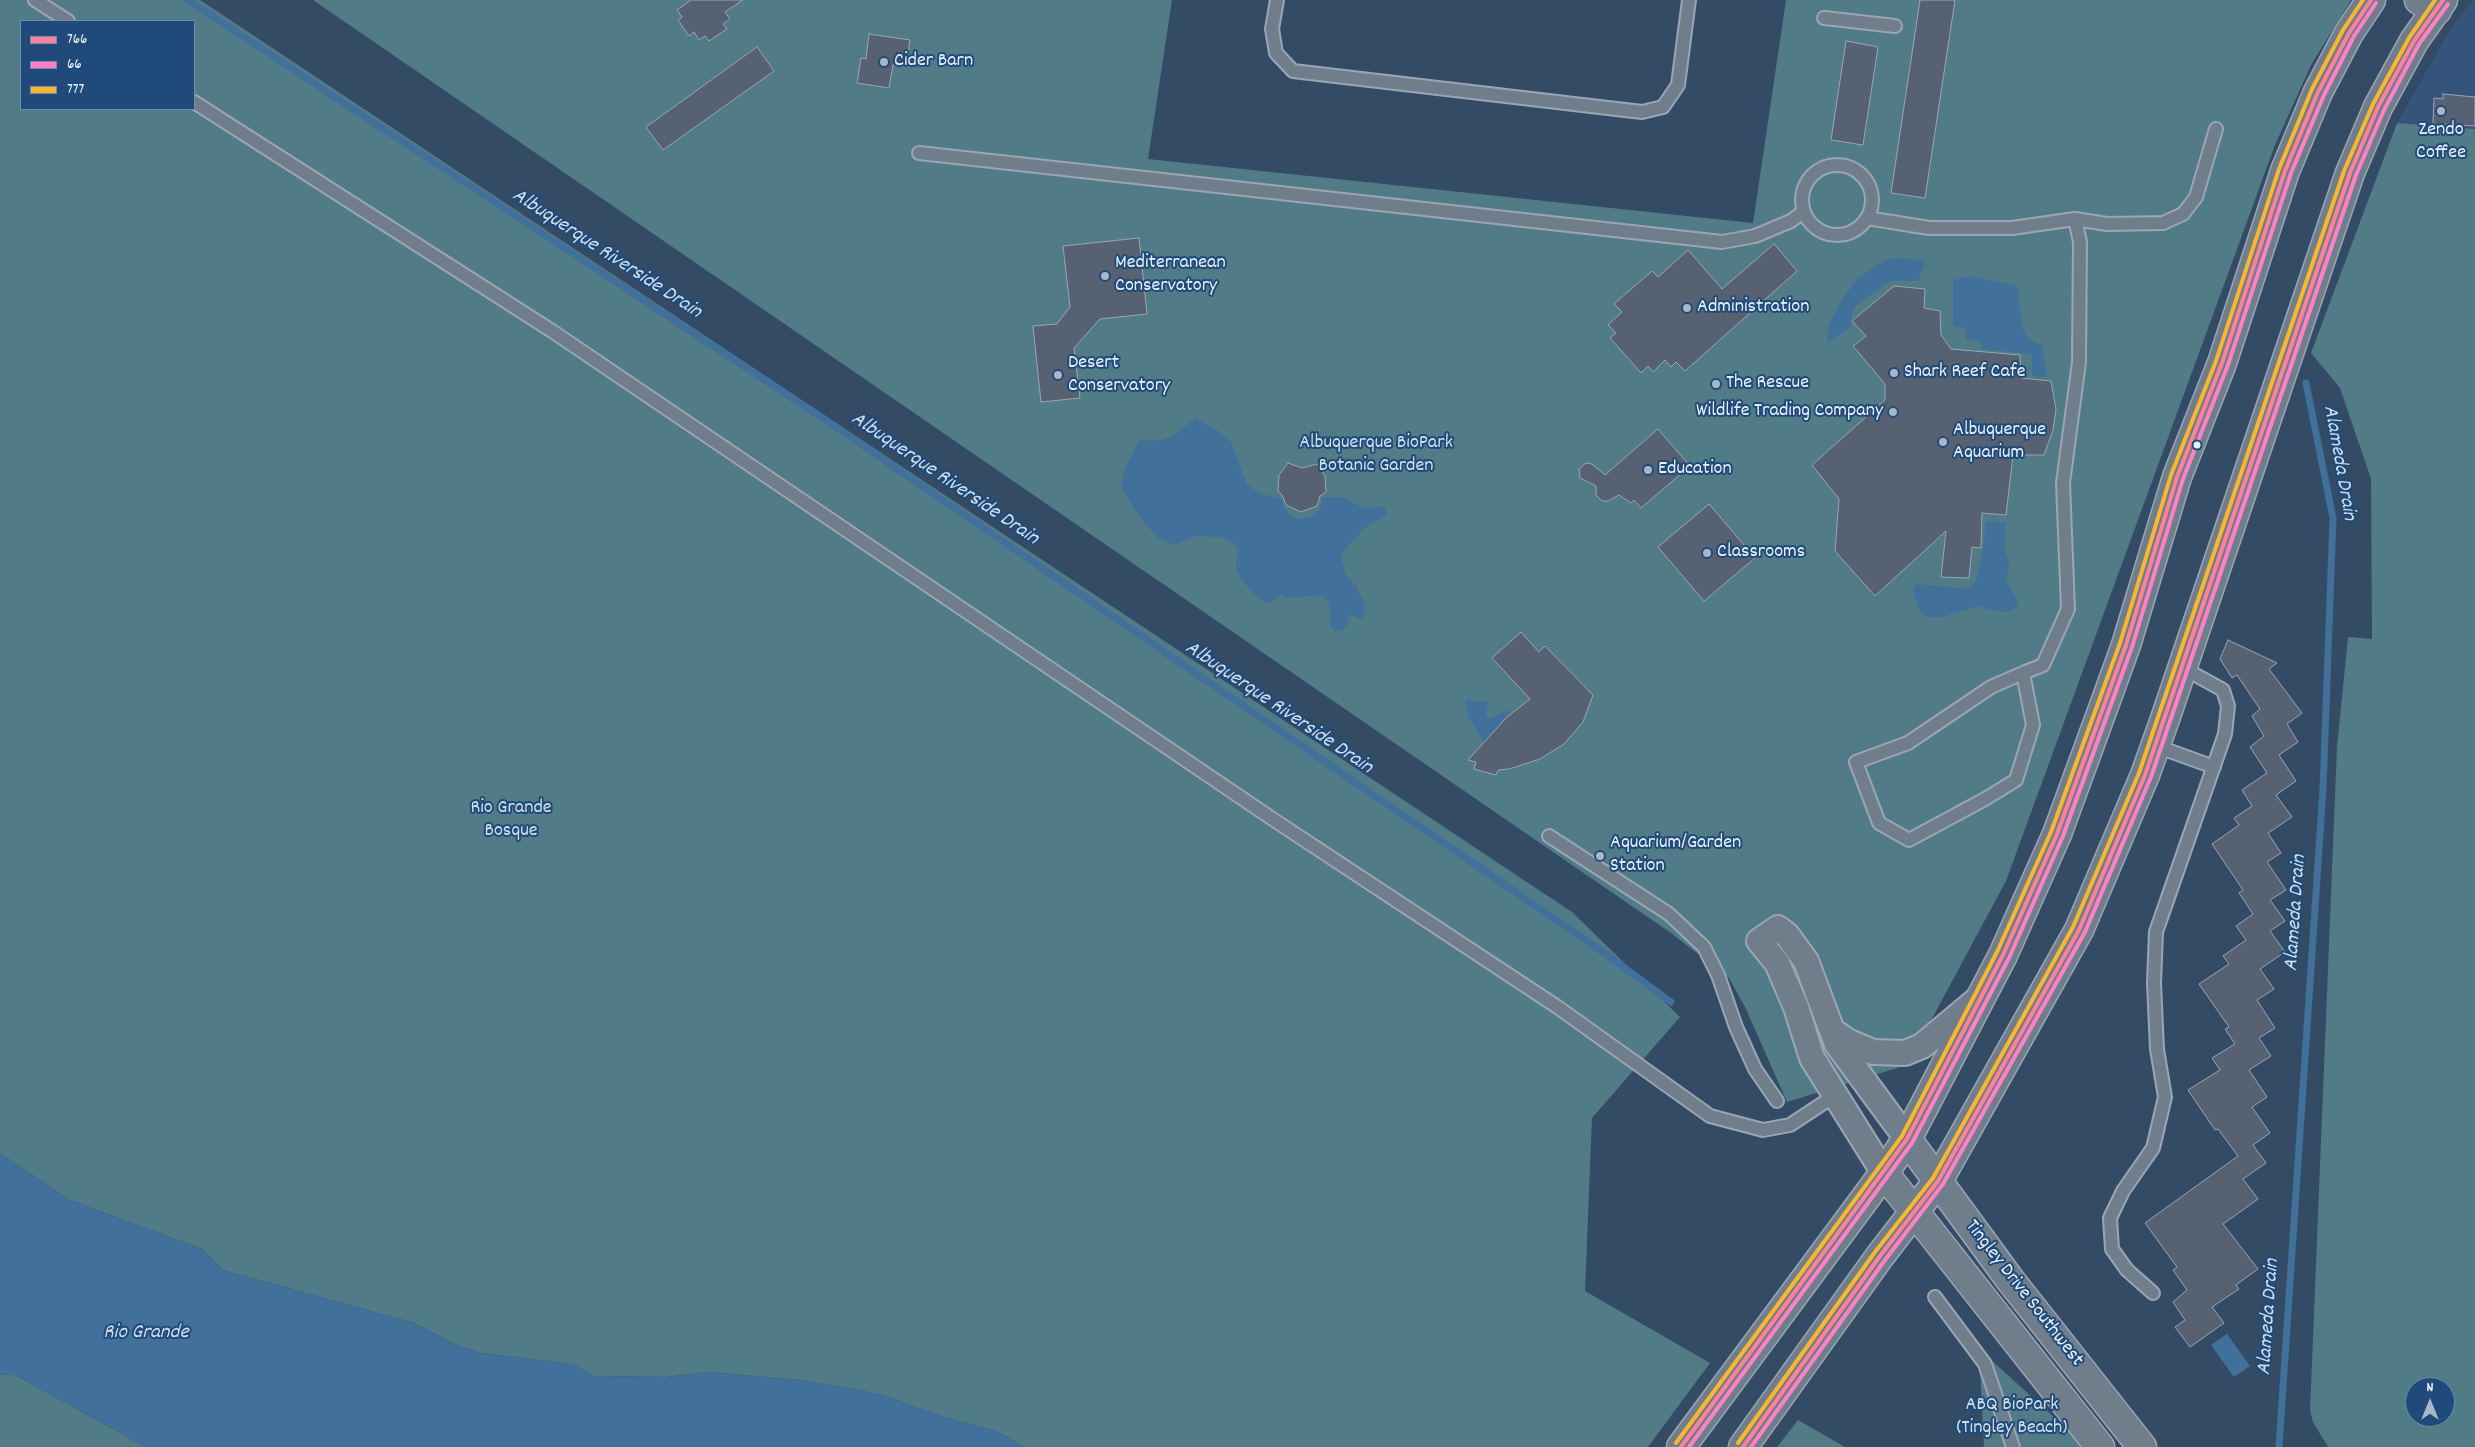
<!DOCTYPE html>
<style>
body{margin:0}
#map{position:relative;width:2475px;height:1447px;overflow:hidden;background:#344b65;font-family:Dekko,sans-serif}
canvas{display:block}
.legend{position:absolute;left:20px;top:20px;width:175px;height:90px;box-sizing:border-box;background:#1f4a7a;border:1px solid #6f8dac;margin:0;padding:6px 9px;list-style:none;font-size:15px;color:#e8f1f8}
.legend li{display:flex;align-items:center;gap:10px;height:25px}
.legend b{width:25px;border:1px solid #6f8dac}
.north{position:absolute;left:2405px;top:1377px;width:50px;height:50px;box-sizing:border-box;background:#1f4a7a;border:1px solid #6f8dac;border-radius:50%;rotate:0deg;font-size:14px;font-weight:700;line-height:20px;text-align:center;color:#e8f1f8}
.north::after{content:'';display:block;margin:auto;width:18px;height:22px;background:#a9b7c5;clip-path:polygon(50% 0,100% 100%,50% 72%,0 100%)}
</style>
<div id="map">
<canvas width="2475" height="1447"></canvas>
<ul class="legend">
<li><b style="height:6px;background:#ff8098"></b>766</li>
<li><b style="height:6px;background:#ff80c5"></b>66</li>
<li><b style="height:6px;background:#fab62d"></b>777</li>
</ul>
<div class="north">N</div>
</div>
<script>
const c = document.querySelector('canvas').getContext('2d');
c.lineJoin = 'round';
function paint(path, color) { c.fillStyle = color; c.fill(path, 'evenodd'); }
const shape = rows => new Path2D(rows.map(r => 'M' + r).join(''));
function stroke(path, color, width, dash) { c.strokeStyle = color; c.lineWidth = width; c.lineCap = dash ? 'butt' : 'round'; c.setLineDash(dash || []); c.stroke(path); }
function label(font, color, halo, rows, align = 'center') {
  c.font = font + ' Dekko,sans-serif'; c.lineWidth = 4; c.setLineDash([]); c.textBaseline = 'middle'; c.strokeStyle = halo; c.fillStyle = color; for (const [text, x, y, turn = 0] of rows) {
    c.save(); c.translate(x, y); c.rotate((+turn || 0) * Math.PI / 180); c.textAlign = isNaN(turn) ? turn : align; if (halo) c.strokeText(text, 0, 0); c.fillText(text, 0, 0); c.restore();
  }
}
paint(shape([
 [2473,0,2475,0,2475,129,2397,123,2451,28]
]), '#35547b');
paint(shape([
 [0,0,200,0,1572,912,1680,1017,1592,1118,1585,1291,1710,1363,1648,1447,1024,1447,998,1432,941,1416,879,1394,800,1380,707,1372,666,1377,594,1376,573,1364,481,1353,459,1346,414,1323,223,1270,202,1249,70,1200,0,1153],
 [21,21,194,21,194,109,21,109],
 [313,0,1172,0,1148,159,1753,223,1786,0,2351,0,2311,65,2275,145,2006,881,1907,1065,1787,1102,1746,1009,1729,978,1671,933],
 [2397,123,2475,129,2475,1447,2328,1447,2313,1422,2310,1411,2337,747,2348,637,2372,639,2371,479,2340,388,2311,353],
 [2415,1387,2445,1387,2445,1417,2415,1417],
 [1979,1349,2087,1447,1984,1447],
 [13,1374,146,1447,0,1447,0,1375],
 [1798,1420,1845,1447,1777,1447]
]), '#517b87');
paint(shape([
 [1903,258,1926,261,1918,281,1890,281,1856,305,1852,312,1851,327,1827,343,1828,326,1839,304,1858,278,1886,260],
 [1970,276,2017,286,2022,328,2028,339,2042,345,2047,377,2032,376,2032,354,1981,349,1981,341,1966,340,1966,328,1953,326,1953,280],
 [1196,418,1220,432,1231,442,1246,482,1249,486,1259,493,1282,499,1285,510,1295,518,1301,519,1313,516,1321,507,1322,498,1328,497,1343,497,1363,508,1384,507,1387,515,1368,525,1357,536,1344,550,1341,559,1346,575,1357,587,1363,601,1365,607,1363,618,1360,619,1349,614,1347,627,1340,631,1335,631,1330,626,1330,603,1322,595,1285,598,1283,595,1279,595,1272,602,1266,603,1255,595,1241,579,1236,568,1237,548,1233,543,1220,537,1196,536,1175,544,1168,543,1157,537,1139,516,1121,486,1125,469,1136,447,1140,441,1160,440,1172,436],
 [1986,521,2006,523,2004,547,2010,566,2006,580,2019,604,2012,611,2000,612,1977,606,1942,617,1928,617,1920,611,1913,590,1916,584,1967,589,1975,583,1983,550],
 [1469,698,1473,701,1486,701,1488,704,1486,713,1489,719,1505,711,1513,712,1484,742,1469,718,1465,702],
 [0,1153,70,1200,202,1249,223,1270,414,1323,459,1346,481,1353,573,1364,594,1376,666,1377,707,1372,800,1380,841,1387,879,1394,941,1416,998,1432,1024,1447,146,1447,13,1374,0,1375],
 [2227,1334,2250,1366,2234,1377,2211,1345]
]), '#41709a');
stroke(shape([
 [188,0,836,427,1603,952,1671,1002],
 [2279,1447,2323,789,2333,518,2306,383]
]), '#41709a', 7);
const building = shape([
 [691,0,743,0,725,12,730,19,723,24,727,29,709,41,705,36,699,40,694,32,689,36,678,20,682,17,677,10,691,0],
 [1920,0,1955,0,1925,198,1891,193,1920,0],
 [869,34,910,40,906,66,893,65,889,88,857,83,861,58,866,59,869,34],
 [1846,41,1878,47,1863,145,1831,140,1846,41],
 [757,47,774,71,663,150,646,127,757,47],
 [2443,94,2475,97,2475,126,2433,124,2434,98,2443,99,2443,94],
 [1139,238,1147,314,1100,319,1074,348,1080,398,1041,402,1033,326,1057,324,1070,307,1063,246,1139,238],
 [1774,244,1797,271,1685,371,1676,362,1671,367,1665,360,1653,372,1648,366,1641,373,1610,338,1616,333,1608,325,1622,312,1614,304,1652,271,1658,277,1688,250,1722,289,1774,244],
 [1894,286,1925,289,1924,308,1940,311,1941,335,1951,349,2020,355,2021,378,2051,381,2056,409,2053,430,2044,455,2013,455,2006,515,1982,513,1981,548,1972,547,1969,578,1941,577,1946,531,1875,596,1835,551,1839,499,1812,465,1885,400,1885,384,1853,346,1866,336,1852,321,1894,286],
 [1658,429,1690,466,1641,508,1634,500,1631,503,1619,495,1608,501,1602,501,1596,495,1596,486,1580,478,1579,469,1586,463,1592,464,1605,475,1658,429],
 [1288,463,1302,468,1317,464,1325,476,1326,492,1320,496,1317,506,1301,512,1286,505,1282,495,1278,491,1279,475,1288,463],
 [1709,504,1755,558,1704,601,1658,547,1709,504],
 [1521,632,1539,652,1545,646,1593,695,1583,722,1564,744,1540,759,1509,769,1498,770,1496,775,1474,769,1476,762,1468,760,1507,717,1530,699,1492,658,1521,632],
 [2228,640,2277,663,2269,669,2302,713,2287,724,2298,742,2279,755,2296,781,2276,795,2292,817,2268,833,2281,853,2267,862,2286,890,2270,900,2285,921,2270,931,2285,952,2260,969,2274,989,2257,1000,2275,1028,2259,1038,2271,1056,2249,1070,2267,1097,2252,1107,2270,1133,2253,1145,2266,1163,2243,1179,2258,1199,2223,1224,2258,1269,2236,1285,2239,1289,2212,1307,2224,1323,2190,1347,2175,1327,2185,1320,2173,1302,2187,1290,2173,1270,2177,1267,2145,1223,2238,1156,2218,1129,2215,1130,2188,1090,2220,1070,2212,1058,2235,1044,2225,1029,2229,1027,2199,984,2229,964,2223,956,2246,940,2236,926,2253,914,2239,893,2243,890,2212,844,2239,825,2234,818,2252,806,2242,790,2267,773,2250,747,2264,736,2252,716,2260,709,2237,675,2232,678,2220,659,2228,640]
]);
paint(building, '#566272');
stroke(building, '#9aa6b3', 1);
const lane = shape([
 [35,0,68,21],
 [1277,0,1272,29,1276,53,1293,71,1642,112,1663,107,1678,85,1689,0],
 [1824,18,1895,26],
 [194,102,552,331,1274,820,1556,1006,1710,1116,1763,1130,1790,1125,1834,1096],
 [919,153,1722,242,1755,236,1791,221,1803,212],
 '1802 200a35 35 0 1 1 70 0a35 35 0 1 1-70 0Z',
 [1867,218,1929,228,2012,228,2075,219,2107,224,2163,223,2183,214,2196,197,2216,129],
 [2023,673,2033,725,2016,780,1985,799,1909,840,1879,823,1856,762,1908,743,1991,687,2023,673,2043,665,2068,609,2063,483,2079,362,2080,242,2075,219],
 [2156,746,2214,767],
 [1549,836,1669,914,1704,947,1718,975,1736,1027,1755,1069,1777,1101],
 [2153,1293,2127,1270,2112,1249,2110,1218,2123,1191,2153,1148,2165,1097,2157,1049,2154,983,2156,932,2225,734,2228,706,2223,690,2183,668],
 [1935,1297,1985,1364,2013,1447]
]);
const street = shape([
 [1833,1031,1847,1041,1873,1052,1905,1053,1922,1046,1978,999],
 [1884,1173,1812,1058,1796,1007,1777,963,1759,941,1778,928,1787,935,1806,961,1837,1044,1907,1139]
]);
const secondary = shape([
 [2419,0,2437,10],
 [1907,1139,2011,1281,2142,1447],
 [1884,1173,2100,1447]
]);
const primary = shape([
 [1681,1447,1884,1173,1907,1139,2003,955,2057,834,2105,703,2126,645,2177,477,2222,363,2285,171,2318,92,2349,33,2371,0],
 [1743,1447,1880,1256,1938,1181,2079,930,2145,775,2165,719,2350,173,2378,107,2414,41,2443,0]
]);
stroke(lane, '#9aa6b3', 16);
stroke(street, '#9aa6b3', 28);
stroke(secondary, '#9aa6b3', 31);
stroke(primary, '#9aa6b3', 31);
stroke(lane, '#707e8c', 12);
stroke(street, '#707e8c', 24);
stroke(secondary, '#707e8c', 28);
stroke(primary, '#707e8c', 28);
stroke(shape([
 [1681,1447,1907,1139,2003,955,2057,834,2126,645,2177,477,2222,363,2285,171,2318,92,2349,33,2371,0],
 [1743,1447,1880,1256,1938,1181,2079,930,2145,775,2350,173,2378,107,2414,41,2443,0]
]), '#ff8098', 4);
stroke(shape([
 [1689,1447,1912,1143,2009,958,2063,836,2132,647,2183,479,2228,365,2291,173,2324,95,2354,36,2376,3],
 [1751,1447,1885,1260,1943,1184,2085,932,2151,777,2356,175,2384,110,2419,44,2448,4]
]), '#ff80c5', 4);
stroke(shape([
 [1676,1443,1902,1136,1997,952,2051,832,2120,643,2171,475,2216,361,2279,169,2312,89,2343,30,2363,0],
 [1738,1443,1875,1252,1933,1178,2073,927,2139,773,2344,171,2373,104,2409,38,2435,0]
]), '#fab62d', 4);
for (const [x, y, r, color] of [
 [884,62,5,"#a9b7c5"],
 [2441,111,5,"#a9b7c5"],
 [1105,276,5,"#a9b7c5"],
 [1687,308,5,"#a9b7c5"],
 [1894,373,5,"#a9b7c5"],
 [1058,375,5,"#a9b7c5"],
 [1716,384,5,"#a9b7c5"],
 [1893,412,5,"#a9b7c5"],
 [1943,442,5,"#a9b7c5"],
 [2197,445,4.5,"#e8f1f8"],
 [1648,470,5,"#a9b7c5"],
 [1707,553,5,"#a9b7c5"],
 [1600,856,5,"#a9b7c5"]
]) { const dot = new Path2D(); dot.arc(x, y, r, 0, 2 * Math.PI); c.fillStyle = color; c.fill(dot); stroke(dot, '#1f4a7a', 2); }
label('20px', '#e8f1f8', '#1f4a7a', [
 ["Cider Barn",894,62],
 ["Zendo",2441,131,"center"],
 ["Coffee",2441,154,"center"],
 ["Mediterranean",1115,264],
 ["Conservatory",1115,287],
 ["Administration",1697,308],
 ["Desert",1068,364],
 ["Conservatory",1068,387],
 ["Shark Reef Cafe",1904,373],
 ["The Rescue",1726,384],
 ["Wildlife Trading Company",1883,412,"right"],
 ["Albuquerque",1953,431],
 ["Aquarium",1953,454],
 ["Education",1658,470],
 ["Classrooms",1717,553],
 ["Aquarium/Garden",1610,844],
 ["Station",1610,867]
], 'left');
label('20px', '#d2e0e8', '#1f4a7a', [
 ["Albuquerque BioPark",1376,444],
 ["Botanic Garden",1376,467],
 ["Rio Grande",511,809],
 ["Bosque",511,832],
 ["ABQ BioPark",2012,1406],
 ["(Tingley Beach)",2012,1429]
]);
label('20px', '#e8f1f8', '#1f4a7a', [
 ["Tingley Drive Southwest",2023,1294,52]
]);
label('italic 21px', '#cfdeeb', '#1f4a7a', [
 ["Albuquerque Riverside Drain",606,255,33],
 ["Alameda Drain",2338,463,80],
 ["Albuquerque Riverside Drain",944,480,34],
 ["Albuquerque Riverside Drain",1278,709,34],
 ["Alameda Drain",2297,913,-86],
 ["Alameda Drain",2270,1317,-86],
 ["Rio Grande",146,1334]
]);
</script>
